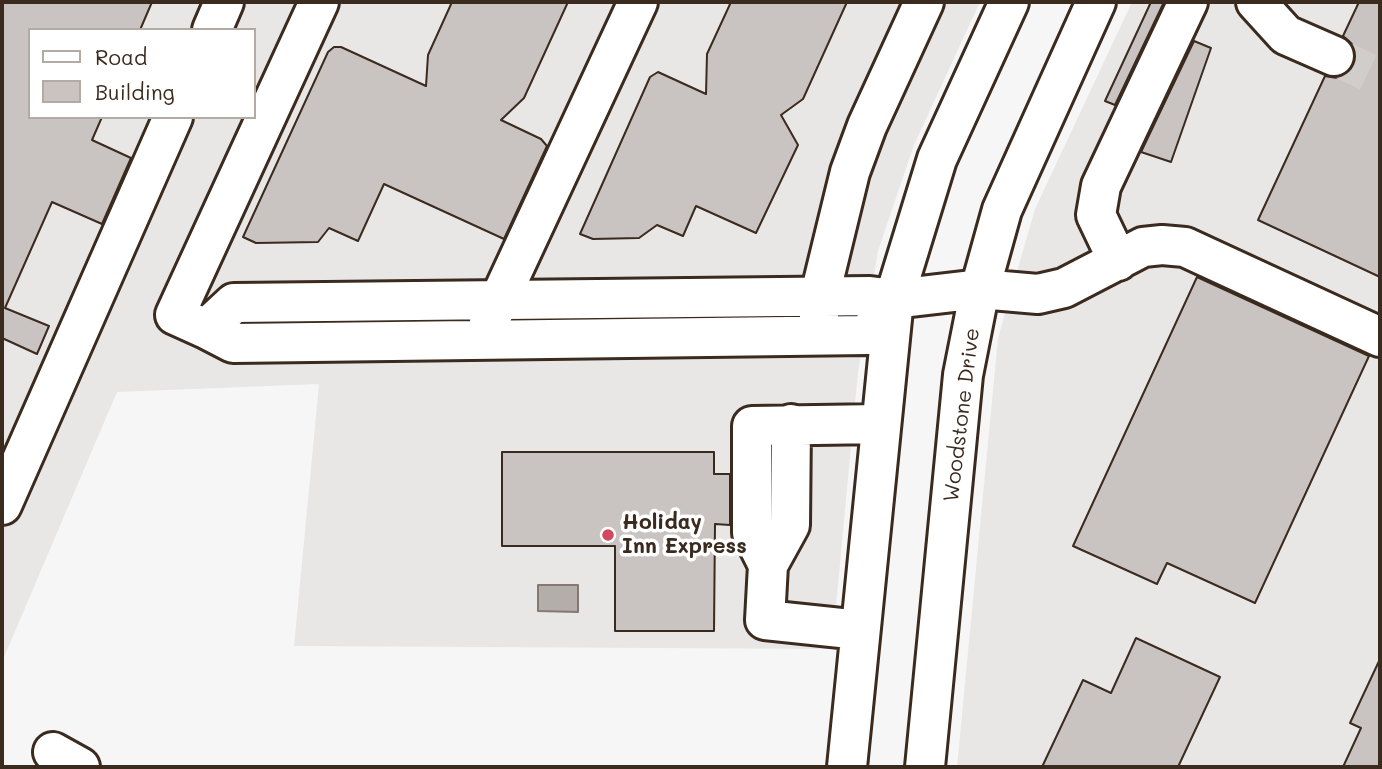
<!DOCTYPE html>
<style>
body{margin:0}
#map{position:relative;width:1382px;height:769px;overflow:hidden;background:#f7f6f6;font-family:Mali,sans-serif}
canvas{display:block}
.frame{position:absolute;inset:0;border:4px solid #3b2a1e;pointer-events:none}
.legend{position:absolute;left:28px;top:28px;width:228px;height:91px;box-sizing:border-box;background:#fff;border:2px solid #b1aaa5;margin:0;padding:9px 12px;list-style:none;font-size:21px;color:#3b2a1e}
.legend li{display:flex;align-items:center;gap:14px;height:35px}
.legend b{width:35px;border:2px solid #b1aaa5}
</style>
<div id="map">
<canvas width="1382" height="769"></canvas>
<div class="frame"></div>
<ul class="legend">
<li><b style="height:9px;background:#fff"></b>Road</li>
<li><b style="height:19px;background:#c9c3c1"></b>Building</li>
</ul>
</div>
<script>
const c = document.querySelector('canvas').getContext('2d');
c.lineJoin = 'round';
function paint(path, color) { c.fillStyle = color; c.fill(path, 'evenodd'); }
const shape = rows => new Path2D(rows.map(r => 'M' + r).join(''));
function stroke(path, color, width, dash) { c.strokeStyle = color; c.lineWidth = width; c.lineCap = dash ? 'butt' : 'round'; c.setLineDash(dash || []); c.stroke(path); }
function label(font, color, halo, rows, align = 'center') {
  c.font = font + ' Mali,sans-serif'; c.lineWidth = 7; c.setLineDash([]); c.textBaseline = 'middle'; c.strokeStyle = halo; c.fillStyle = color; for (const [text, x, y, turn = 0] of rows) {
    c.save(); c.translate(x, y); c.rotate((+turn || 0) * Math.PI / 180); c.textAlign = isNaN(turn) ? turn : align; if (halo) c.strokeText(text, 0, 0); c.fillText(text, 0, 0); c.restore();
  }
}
paint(shape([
 [2,2,980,2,914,145,878,251,858,372,832,649,294,646,319,384,117,392,2,662],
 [30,30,254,30,254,117,30,117],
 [1132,2,1380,2,1380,767,957,767,998,338,1035,209]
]), '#e9e7e6');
const water = shape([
 [538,585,578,585,578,612,538,611,538,585]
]);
paint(water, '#b4aeaa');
stroke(water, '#847972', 2);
const building = shape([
 [2,2,152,2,140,30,30,30,30,117,102,117,92,140,131,158,102,224,52,202,5,308,49,326,37,354,2,338,2,2],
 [452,2,568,2,524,98,501,120,541,139,547,146,504,239,384,184,358,241,329,228,318,242,256,243,243,237,328,52,334,47,341,47,426,86,428,55,452,2],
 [731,2,847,2,803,99,781,115,798,145,756,233,696,206,683,236,657,225,639,238,593,239,580,234,650,77,658,72,706,94,707,54,731,2],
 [1151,2,1164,2,1115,105,1105,101,1151,2],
 [1359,2,1380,2,1380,277,1258,220,1325,76,1337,78,1346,74,1354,65,1356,53,1352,44,1343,36,1359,2],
 [1194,41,1211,48,1171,162,1141,152,1194,41],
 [1197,277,1369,356,1255,603,1167,563,1157,584,1073,546,1197,277],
 [502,452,714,452,714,474,730,474,730,525,715,524,714,631,615,631,615,546,502,546,502,452],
 [1136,638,1220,677,1178,767,1042,767,1083,680,1111,693,1136,638],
 [1380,659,1380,767,1343,767,1361,728,1350,723,1380,659]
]);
paint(building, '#c9c3c1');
stroke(building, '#3b2a1e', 2);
stroke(shape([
 [1334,56,1380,78]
]), '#d1cdcb', 38, [38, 19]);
const minor = shape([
 [319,2,175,315,206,329,234,303,870,296,894,299,980,289,1038,294,1064,288,1143,247,1162,245,1185,247,1380,337],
 [1256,2,1286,35,1334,56],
 [212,30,224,2],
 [1118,261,1096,215,1101,186,1188,2],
 [489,322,638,2],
 [819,323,819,299,850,172,867,126,924,2],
 [206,329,233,343,867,335,894,299],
 [791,424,790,525,768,565,765,620,860,630],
 [2,505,173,117],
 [768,565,752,533,752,426,880,424],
 [53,752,80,767],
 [847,767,894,299,937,159,1009,2],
 [925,767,963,375,980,289,1002,210,1096,2]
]);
stroke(minor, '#3b2a1e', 44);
stroke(minor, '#fff', 38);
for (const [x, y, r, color] of [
 [608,535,7,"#d1495b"]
]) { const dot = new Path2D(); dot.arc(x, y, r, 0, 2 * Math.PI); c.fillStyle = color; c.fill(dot); stroke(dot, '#fff', 2.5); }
label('21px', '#3b2a1e', '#fff', [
 ["Woodstone Drive",962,415,-83]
]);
label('bold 21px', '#3b2a1e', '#fff', [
 ["Holiday",622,523],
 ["Inn Express",622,547]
], 'left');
</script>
